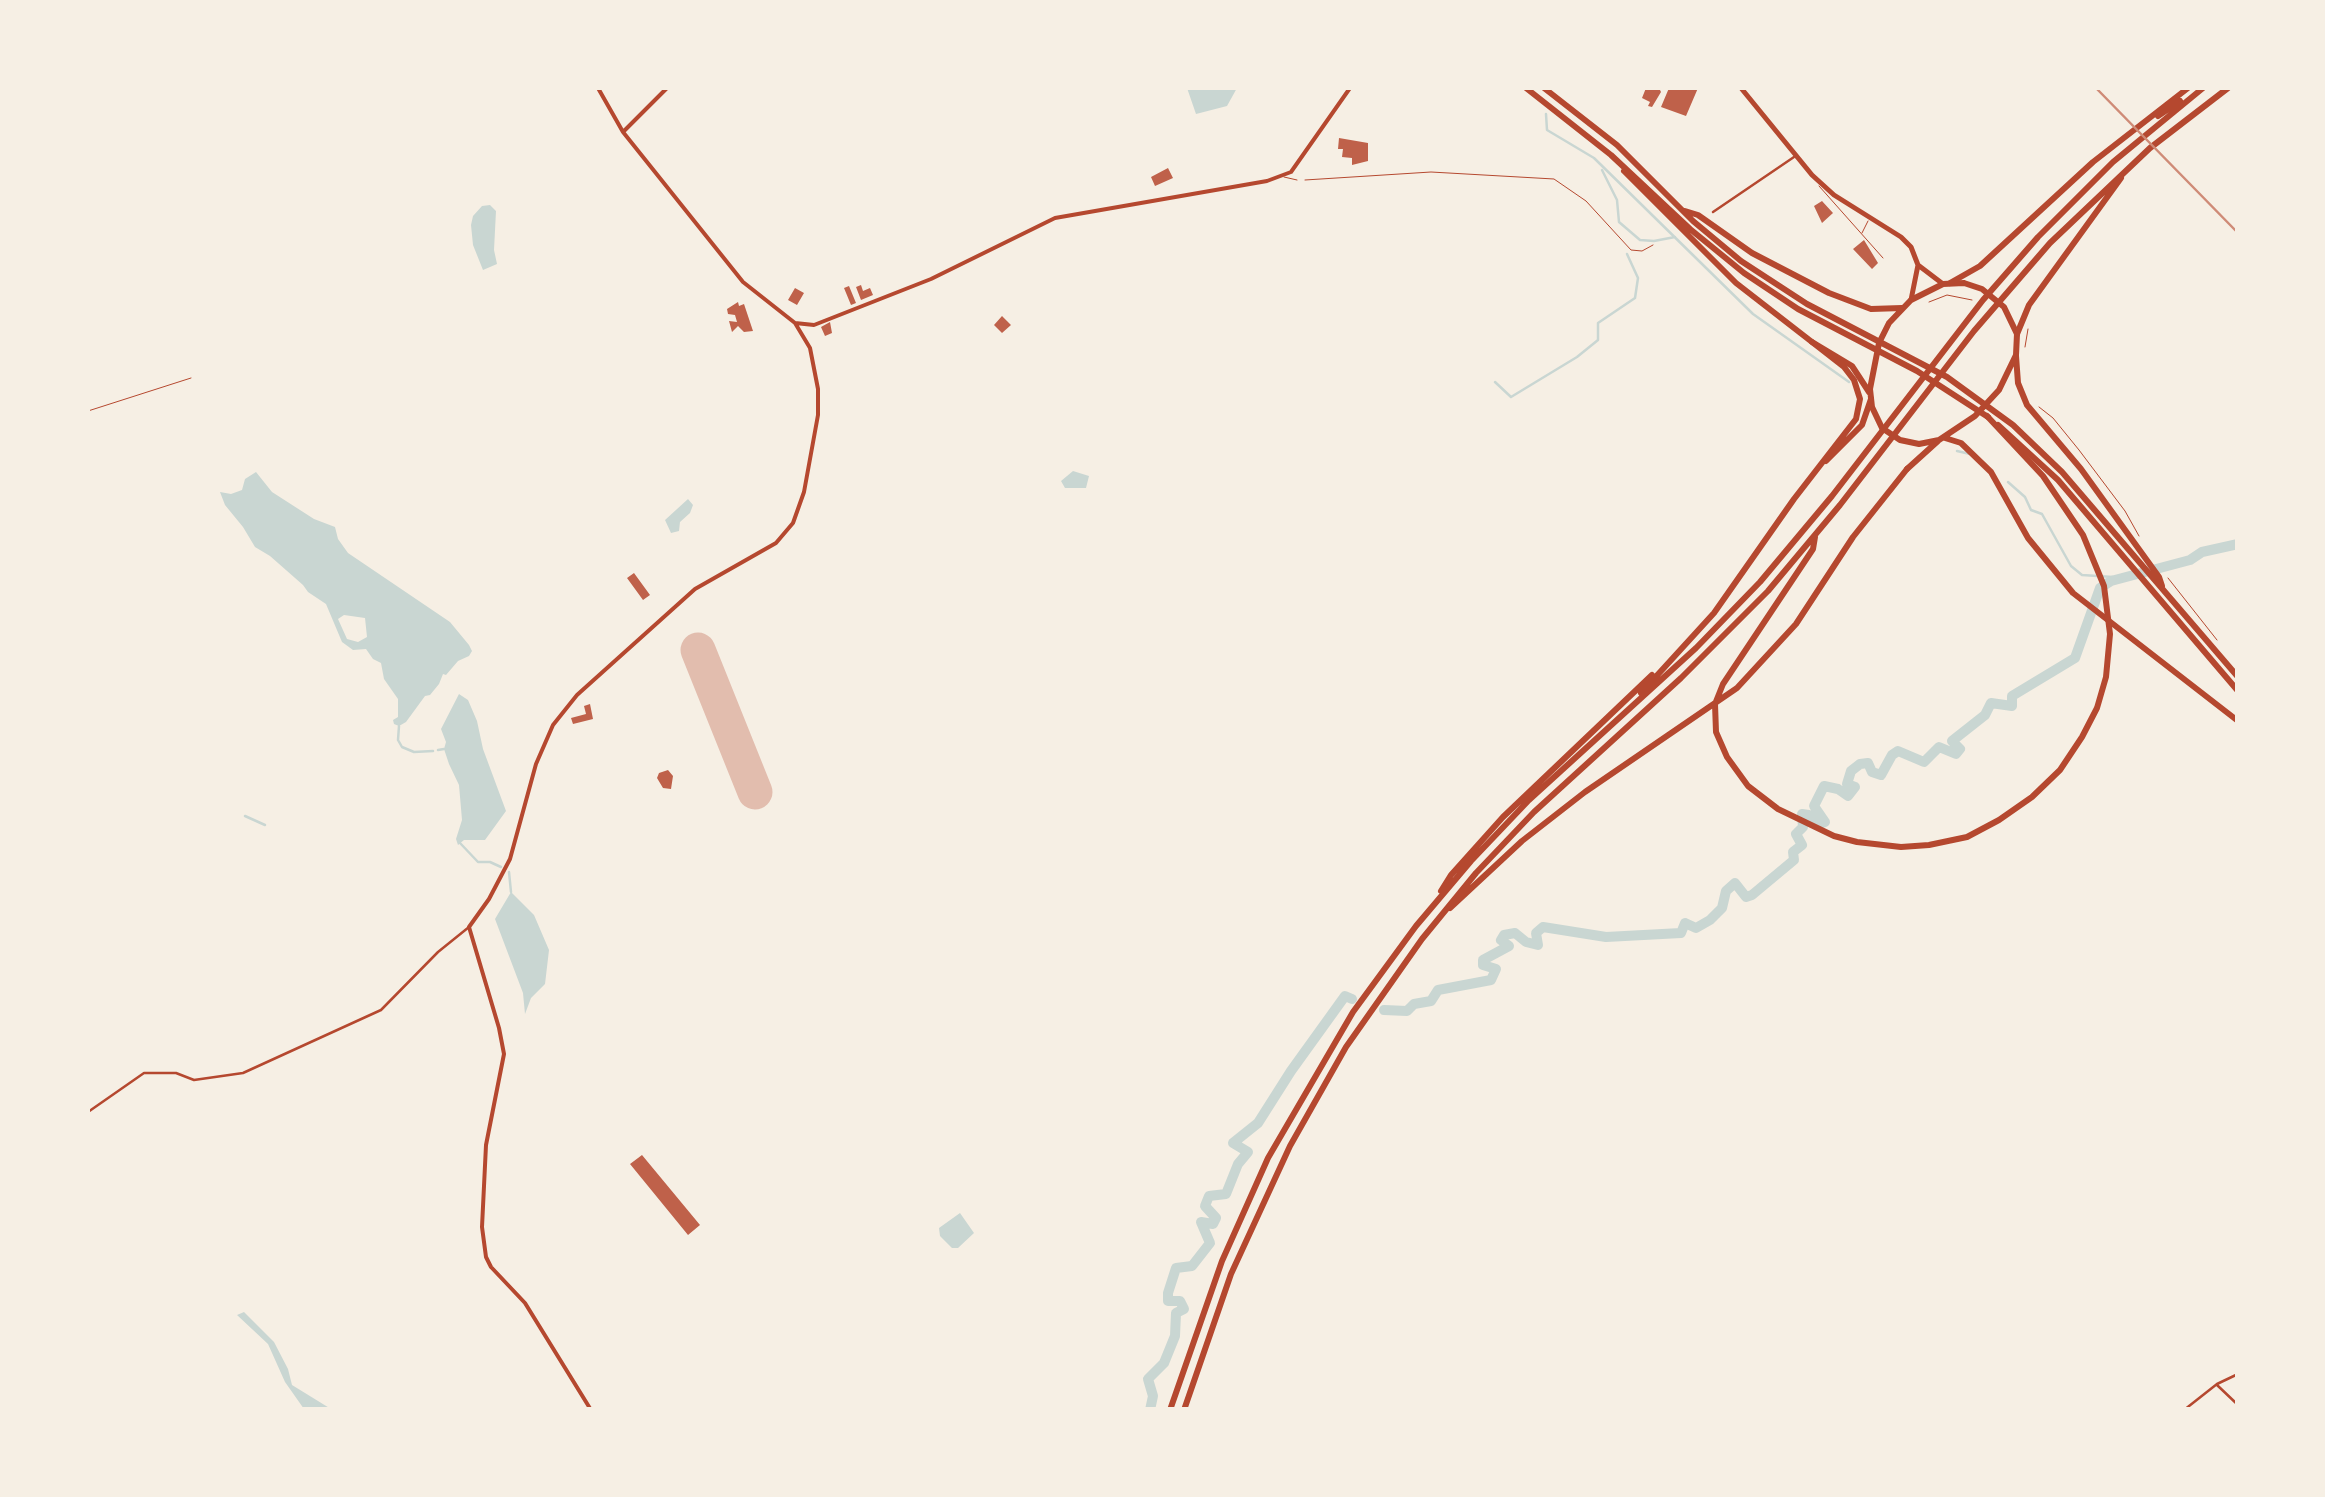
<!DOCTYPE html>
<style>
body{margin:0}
#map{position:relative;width:2325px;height:1497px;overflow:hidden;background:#f6efe4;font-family:"Asap Condensed",sans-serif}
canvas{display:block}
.frame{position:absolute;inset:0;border:90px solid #f6efe4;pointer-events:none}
</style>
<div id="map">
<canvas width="2325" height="1497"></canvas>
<div class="frame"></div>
</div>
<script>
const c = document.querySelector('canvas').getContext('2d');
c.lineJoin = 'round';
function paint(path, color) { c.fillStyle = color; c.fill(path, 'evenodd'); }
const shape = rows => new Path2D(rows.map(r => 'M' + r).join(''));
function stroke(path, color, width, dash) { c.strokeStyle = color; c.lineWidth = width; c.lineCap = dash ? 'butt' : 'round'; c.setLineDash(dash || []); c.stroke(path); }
paint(shape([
 [1187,88,1237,88,1227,106,1196,114],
 [490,205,496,211,494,250,497,264,483,270,473,245,471,225,473,216,482,206],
 [1073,471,1089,476,1086,488,1065,488,1061,481],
 [256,472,272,492,314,519,335,527,338,539,348,553,450,622,469,645,472,651,469,656,458,661,446,675,443,674,439,684,430,695,425,696,406,722,399,726,394,724,393,720,398,717,398,699,384,679,381,663,373,659,366,649,353,650,342,642,326,604,308,592,303,585,270,556,255,547,243,527,225,505,220,492,231,494,242,490,245,479],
 [344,615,365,618,367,637,358,642,347,639,338,619],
 [688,499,693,505,690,513,680,522,679,531,671,533,665,520],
 [459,694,468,700,477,721,483,749,506,811,485,840,464,840,458,845,456,839,462,820,459,785,449,764,444,749,446,742,441,729],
 [511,892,534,915,549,950,545,984,531,998,525,1014,523,993,495,919],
 [960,1213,974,1233,958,1248,952,1248,940,1236,939,1228],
 [244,1312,274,1342,288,1369,292,1385,331,1409,304,1409,285,1382,268,1344,237,1315]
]), '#c9d6d2');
stroke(shape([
 [1546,114,1547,130,1594,158,1753,314,1849,382],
 [1602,170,1617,200,1619,222,1640,240,1654,241,1675,237],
 [1495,382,1511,397,1577,357,1598,340,1598,323,1635,298,1638,278,1627,254],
 [1957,451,1970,454],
 [2008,482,2025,497,2031,510,2042,514,2071,566,2082,575,2113,577,2117,580],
 [399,726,398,740,402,747,414,752,433,751],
 [438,750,444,749],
 [245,816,265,825],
 [460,843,478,862,490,862,501,867],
 [509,872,511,892]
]), '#c9d6d2', 2.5);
stroke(shape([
 [1384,1010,1407,1011,1414,1004,1431,1001,1438,990,1491,980,1496,969,1483,965,1483,960,1509,946,1501,940,1504,935,1515,933,1526,942,1538,945,1536,933,1543,927,1606,937,1681,933,1685,923,1696,928,1710,920,1722,908,1726,891,1735,883,1746,897,1752,895,1794,860,1793,852,1802,845,1796,834,1803,827,1802,814,1809,815,1816,825,1825,822,1814,806,1824,786,1838,789,1848,796,1855,787,1847,784,1851,771,1860,764,1868,763,1872,772,1881,775,1892,755,1898,751,1924,762,1939,747,1956,754,1960,749,1952,741,1985,715,1991,703,2012,706,2012,696,2075,658,2100,588,2111,581,2190,560,2202,552,2238,544],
 [1150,1410,1153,1396,1148,1379,1164,1363,1175,1336,1176,1313,1184,1309,1180,1301,1168,1301,1168,1293,1176,1268,1192,1266,1210,1243,1201,1222,1213,1224,1216,1218,1205,1206,1209,1196,1226,1194,1238,1164,1248,1152,1233,1143,1258,1123,1291,1071,1345,996,1352,999]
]), '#c9d6d2', 10);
stroke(shape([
 [698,650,755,792]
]), '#e2bdae', 35);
paint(shape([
 [1646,88,1659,88,1661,92,1652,107,1648,106,1650,102,1642,98],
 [1669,88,1698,88,1686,116,1661,107],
 [1339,138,1368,143,1368,161,1352,165,1352,158,1342,157,1343,149,1338,149],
 [1168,168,1173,178,1155,186,1151,177],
 [1822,201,1833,213,1822,223,1814,206],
 [1864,240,1878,263,1872,269,1853,249],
 [861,285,863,291,870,288,873,295,861,300,856,287],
 [849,286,856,303,851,305,844,288],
 [795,288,804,293,797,305,788,300],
 [738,302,739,306,744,304,753,331,744,332,738,326,732,332,729,321,737,322,735,315,728,314,727,309],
 [1002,316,1011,325,1002,333,994,325],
 [830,322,832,333,825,336,821,327],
 [634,573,650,595,643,600,627,578],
 [590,704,593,719,573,724,571,718,586,714,584,706],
 [668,770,673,776,671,789,663,788,657,778,659,773],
 [642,1155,700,1225,688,1235,630,1164]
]), '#bf614a');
stroke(shape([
 [1305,180,1431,172,1554,179,1586,201,1631,250,1642,251,1653,245],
 [1929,302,1947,295,1972,300],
 [2025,347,2028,329],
 [2039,407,2053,418,2079,450,2125,511,2139,536],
 [88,411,191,378],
 [2168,578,2217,640]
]), '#b5482f', 1);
stroke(shape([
 [1284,177,1297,180],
 [1819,186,1883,258],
 [1862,233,1868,221]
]), '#b5482f', 1);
stroke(shape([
 [1713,212,1794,157],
 [88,1112,144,1073,176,1073,194,1080,243,1073,381,1010,438,952,469,927],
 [2217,1385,2238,1405],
 [2184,1410,2217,1384,2238,1374]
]), '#b5482f', 2.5);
stroke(shape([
 [623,132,667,88],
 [795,323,814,325,931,279,1055,218,1267,181,1291,172,1350,88],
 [591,1410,525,1303,491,1267,486,1257,482,1227,486,1145,504,1054,499,1028,469,927,489,899,510,859,536,764,553,725,577,695,695,589,776,543,793,523,804,492,818,415,818,389,810,348,795,323,743,282,623,132,598,88]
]), '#b5482f', 4);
stroke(shape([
 [1741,88,1812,175,1834,195,1901,237,1911,247,1918,265,1943,284],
 [1911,300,1918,265]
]), '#b5482f', 5);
stroke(shape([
 [1526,88,1611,155,1690,229,1744,273,1798,309,1917,371,1988,417],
 [1544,88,1617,145,1693,221,1741,261,1807,304,1947,377,2013,425,2062,472,2238,677],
 [1624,171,1736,283,1812,342,1852,366,1869,392],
 [1685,211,1698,215,1752,253,1829,293,1871,309,1902,308],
 [1964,283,1982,289,2004,307,2017,334,2016,355,1999,390,1975,416,1939,440,1919,444,1900,440,1882,428,1872,407,1870,389,1879,343,1889,323,1911,300,1943,284,1964,283],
 [2016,356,2018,383,2027,405,2081,469,2159,577,2162,586],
 [1998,425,2058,480,2238,691],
 [1945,438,1961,443,1991,472,2028,538,2073,593,2238,721],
 [1907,469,1938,441]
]), '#b5482f', 6);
stroke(shape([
 [2158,116,2180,101],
 [1950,283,1980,266,2093,162,2188,88],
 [2017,334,2029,305,2121,178],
 [1826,461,1862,425,1871,399],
 [1815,537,1813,549,1723,684,1715,704,1716,732,1727,757,1748,786,1778,809,1834,836,1857,842,1901,847,1929,845,1967,837,1999,820,2032,797,2060,770,2082,737,2097,708,2106,677,2110,634,2104,586,2083,535,2043,476,1987,416],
 [1641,693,1714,613,1794,499,1856,419,1860,399,1854,380,1844,367,1812,342],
 [1441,891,1451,875,1503,817,1652,675],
 [1450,908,1522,841,1585,792,1737,688,1796,624,1853,537,1907,469],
 [1170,1410,1222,1261,1268,1158,1353,1012,1416,926,1471,861,1529,800,1696,648,1760,582,1832,496,1983,300,2038,237,2113,162,2203,88],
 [1184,1410,1231,1274,1290,1146,1346,1047,1422,939,1476,873,1534,812,1681,678,1768,591,1840,505,1974,331,2050,243,2150,148,2228,88]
]), '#b5482f', 6);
stroke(shape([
 [2096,88,2238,233]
]), '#cf8b77', 2.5);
</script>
